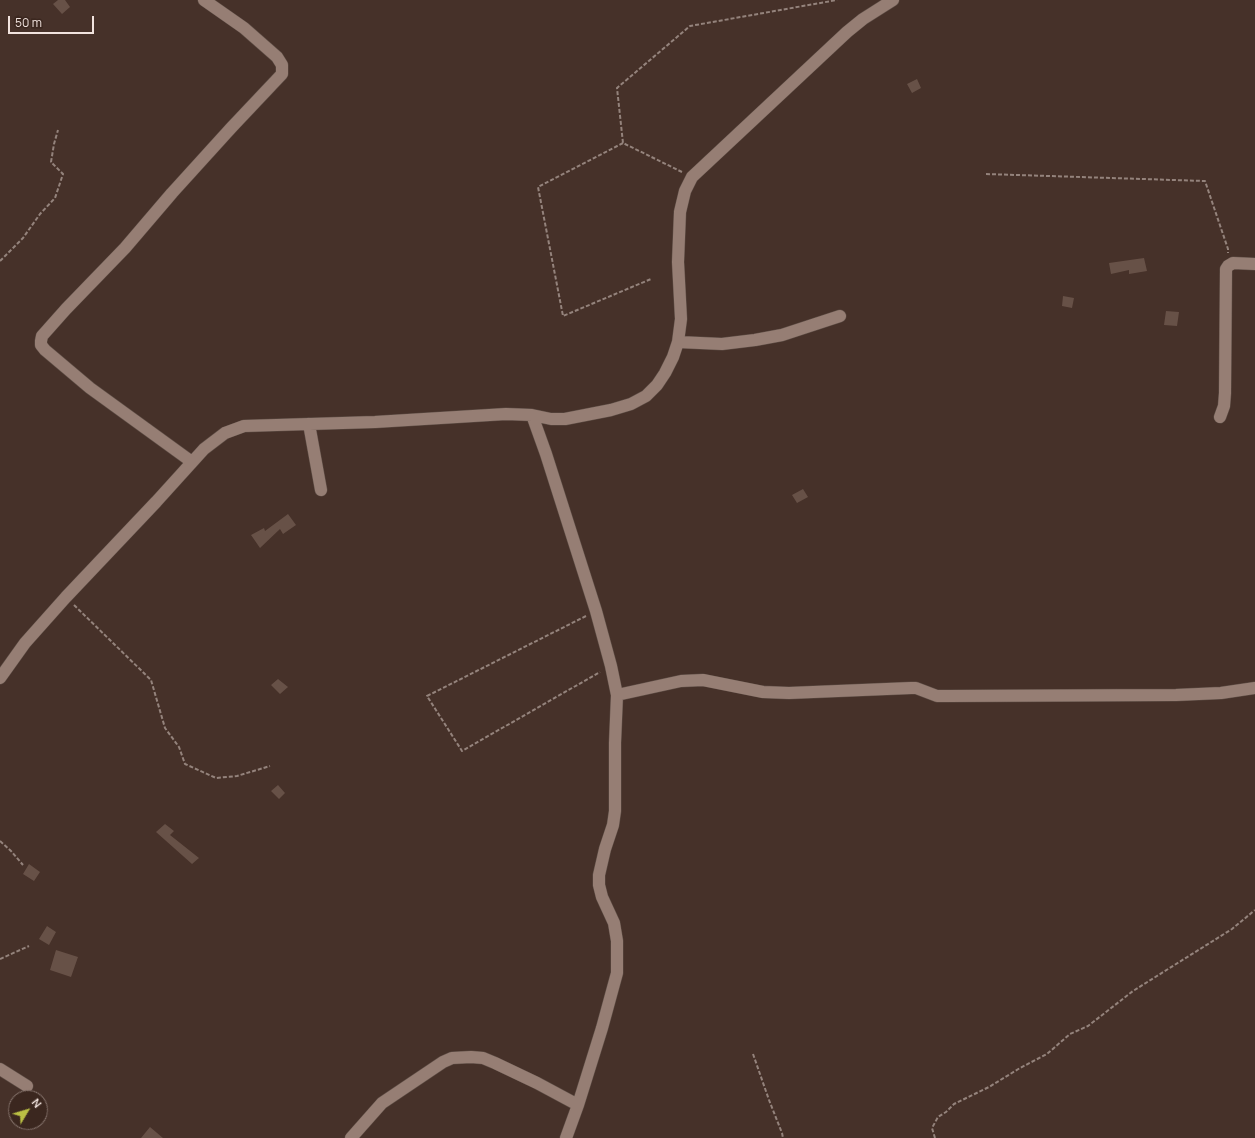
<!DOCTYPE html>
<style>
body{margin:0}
#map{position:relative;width:1255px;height:1138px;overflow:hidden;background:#463129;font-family:Manrope,sans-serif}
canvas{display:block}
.north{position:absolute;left:8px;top:1090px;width:40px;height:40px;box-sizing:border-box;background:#3b271f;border:1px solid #84726b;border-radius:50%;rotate:52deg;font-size:11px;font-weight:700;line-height:16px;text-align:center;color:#f1e3de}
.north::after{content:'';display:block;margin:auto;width:14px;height:18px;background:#bbc044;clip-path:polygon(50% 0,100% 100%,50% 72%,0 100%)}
.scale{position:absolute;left:8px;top:16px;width:86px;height:18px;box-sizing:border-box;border:2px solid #f1e3de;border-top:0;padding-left:5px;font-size:12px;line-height:14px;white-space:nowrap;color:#f1e3de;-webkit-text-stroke:3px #3b271f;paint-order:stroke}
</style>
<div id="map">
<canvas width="1255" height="1138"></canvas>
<div class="north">N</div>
<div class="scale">50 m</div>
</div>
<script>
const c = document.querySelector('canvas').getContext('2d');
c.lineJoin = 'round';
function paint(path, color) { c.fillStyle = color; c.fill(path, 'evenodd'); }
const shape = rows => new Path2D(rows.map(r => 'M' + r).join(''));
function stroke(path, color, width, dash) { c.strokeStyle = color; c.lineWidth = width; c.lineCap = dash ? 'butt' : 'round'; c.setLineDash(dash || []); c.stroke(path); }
paint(shape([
 [58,0,65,0,70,7,62,14,53,4],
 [917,79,921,88,912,93,907,84],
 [1144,258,1147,271,1129,274,1129,270,1111,274,1109,263],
 [1063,296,1074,298,1072,308,1062,306],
 [1166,311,1179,312,1177,326,1164,325],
 [803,489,808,497,797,503,792,495],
 [288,514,296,525,283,534,280,529,260,548,251,535,264,528,265,531],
 [278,679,288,687,280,694,271,685],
 [278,785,285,793,279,799,271,791],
 [165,824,174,831,170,835,199,858,192,864,156,832],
 [29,864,40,872,34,881,23,874],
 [47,926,56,932,49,945,39,939],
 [56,950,78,957,71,977,50,970],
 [150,1127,163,1138,141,1138]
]), '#675147');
const minor = shape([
 [678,342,722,344,755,340,782,335,840,316],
 [532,415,546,454,596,611,611,666,617,695,615,743,615,811,613,825,605,849,599,875,599,885,602,897,614,923,617,941,617,973,602,1028,578,1105,566,1138],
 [1220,417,1224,406,1225,393,1226,269,1228,266,1233,263,1255,264],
 [309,424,321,490],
 [192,462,90,388,45,350,41,345,41,341,42,336,66,309,125,248,172,193,231,128,282,74,282,65,277,57,244,28,204,0],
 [0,678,25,643,66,597,156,502,204,449,225,433,244,426,375,422,506,414,532,415,551,419,565,419,611,410,631,404,646,396,657,385,665,373,673,357,678,342,681,319,678,262,680,212,685,191,692,177,847,32,863,19,893,0],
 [617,695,681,681,703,680,763,692,789,693,911,688,916,688,937,696,947,696,1176,695,1221,693,1255,688],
 [0,1069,27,1086],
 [351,1138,382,1103,443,1062,452,1058,471,1057,483,1058,495,1063,537,1083,578,1105]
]);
stroke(minor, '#5e4e46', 13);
stroke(shape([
 [623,143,538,187,563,316,651,279],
 [682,172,623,143,617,88,690,26,837,0],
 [986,174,1205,181,1228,249,1228,253],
 [0,261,23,238,40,214,55,198,63,174,51,162,54,144,58,130],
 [74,605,151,680,165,728,179,747,185,764,216,778,237,776,270,766],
 [586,616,427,696,462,751,600,672],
 [0,841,11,851,23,865],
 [0,959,29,946],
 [753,1054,769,1100,782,1133,783,1138],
 [935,1138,932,1128,938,1117,946,1112,954,1104,989,1087,1020,1068,1047,1054,1070,1034,1088,1026,1133,991,1232,929,1255,910]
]), '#94837c', 2, [4, 2]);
stroke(minor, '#967e74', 12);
</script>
